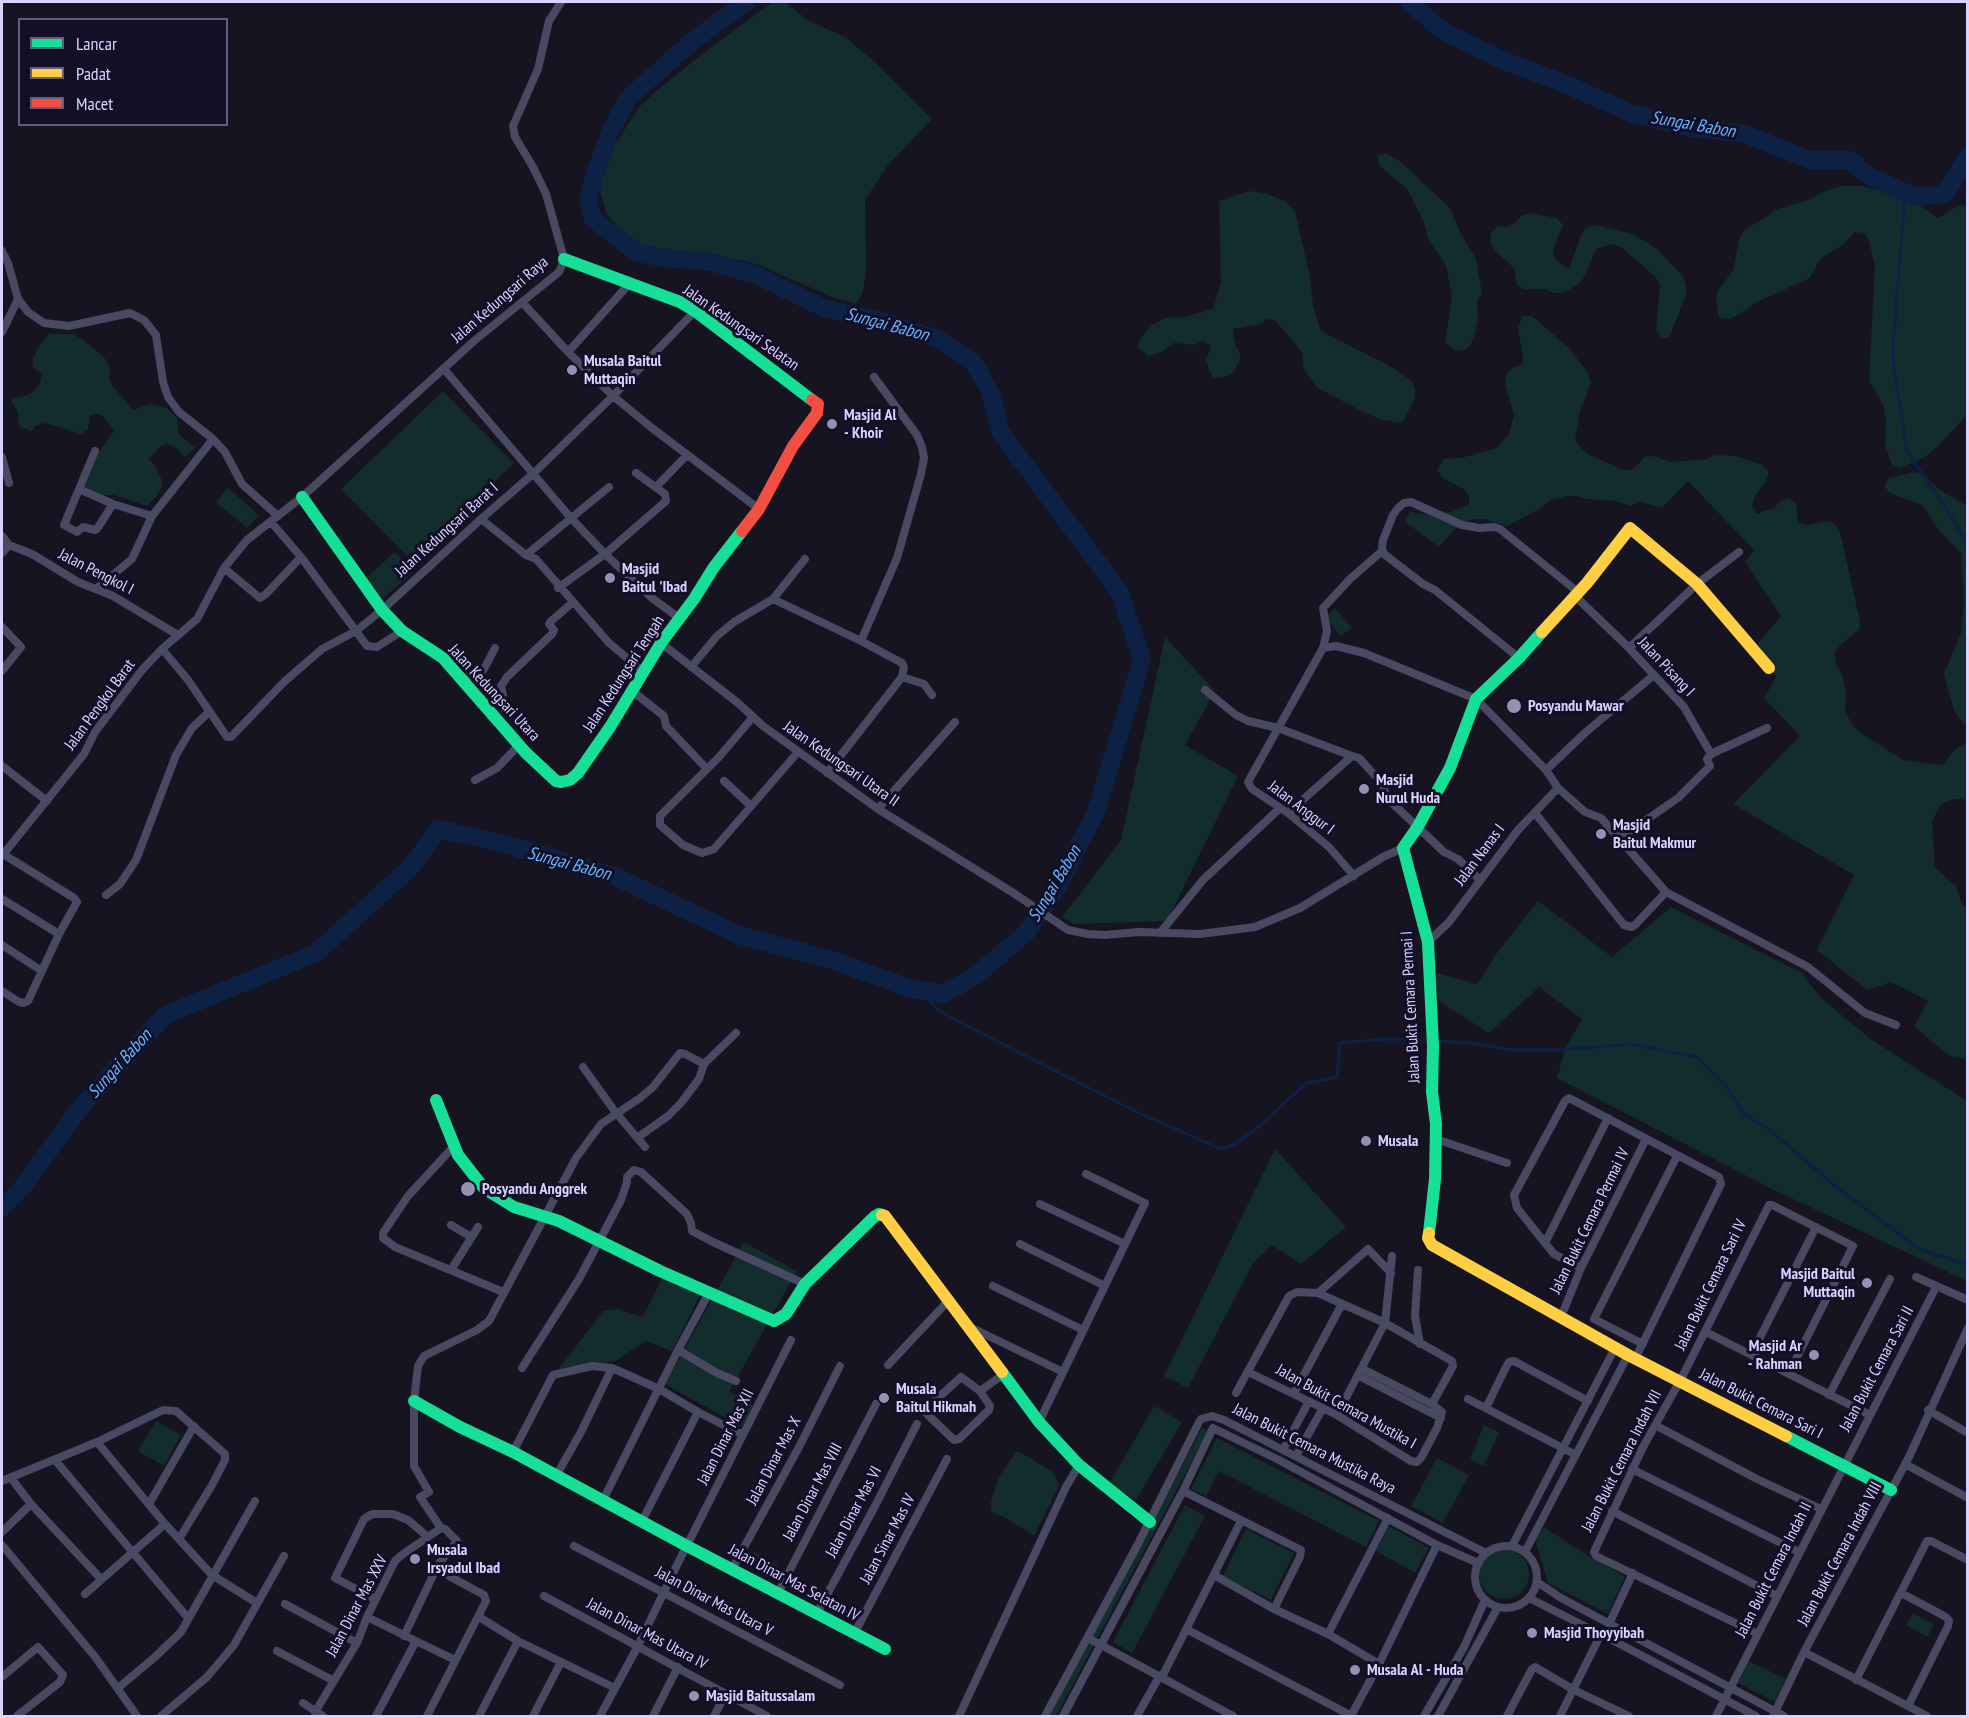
<!DOCTYPE html>
<style>
body{margin:0}
#map{position:relative;width:1969px;height:1718px;overflow:hidden;background:#161421;font-family:"PT Sans Narrow",sans-serif}
canvas{display:block}
.frame{position:absolute;inset:0;border:3px solid #d9d4ff;pointer-events:none}
.legend{position:absolute;left:18px;top:18px;width:210px;height:108px;box-sizing:border-box;background:#130f26;border:2px solid #625e7d;margin:0;padding:8px 10px;list-style:none;font-size:18px;color:#d9d4ff}
.legend li{display:flex;align-items:center;gap:12px;height:30px}
.legend b{width:30px;border:2px solid #625e7d}
</style>
<div id="map">
<canvas width="1969" height="1718"></canvas>
<div class="frame"></div>
<ul class="legend">
<li><b style="height:8px;background:#16e098"></b>Lancar</li>
<li><b style="height:8px;background:#ffcf43"></b>Padat</li>
<li><b style="height:8px;background:#f24e42"></b>Macet</li>
</ul>
</div>
<script>
const c = document.querySelector('canvas').getContext('2d');
c.lineJoin = 'round';
function paint(path, color) { c.fillStyle = color; c.fill(path, 'evenodd'); }
const shape = rows => new Path2D(rows.map(r => 'M' + r).join(''));
function stroke(path, color, width, dash) { c.strokeStyle = color; c.lineWidth = width; c.lineCap = dash ? 'butt' : 'round'; c.setLineDash(dash || []); c.stroke(path); }
function label(font, color, halo, rows, align = 'center') {
  c.font = font + ' "PT Sans Narrow",sans-serif'; c.lineWidth = 6; c.setLineDash([]); c.textBaseline = 'middle'; c.strokeStyle = halo; c.fillStyle = color; for (const [text, x, y, turn = 0] of rows) {
    c.save(); c.translate(x, y); c.rotate((+turn || 0) * Math.PI / 180); c.textAlign = isNaN(turn) ? turn : align; if (halo) c.strokeText(text, 0, 0); c.fillText(text, 0, 0); c.restore();
  }
}
paint(shape([
 [773,2,785,2,809,21,845,37,876,63,932,119,888,165,865,200,866,270,863,292,856,304,832,297,761,266,742,260,643,246,618,228,607,214,601,196,600,187,611,151,639,107,656,91,718,42],
 [1386,153,1401,162,1450,208,1461,234,1476,259,1482,293,1477,300,1478,319,1474,337,1470,346,1462,351,1455,350,1445,342,1452,298,1447,270,1444,262,1428,239,1424,222,1407,189,1379,165,1377,156],
 [1842,186,1861,186,1878,190,1922,207,1938,218,1959,205,1967,206,1967,415,1939,445,1925,457,1899,468,1892,464,1885,446,1886,420,1883,404,1869,381,1875,267,1869,241,1864,233,1855,232,1843,245,1824,256,1818,263,1810,278,1759,301,1736,316,1728,319,1719,318,1716,301,1718,291,1733,270,1740,237,1744,230,1768,216,1774,210,1808,200,1824,191],
 [1249,191,1267,194,1285,201,1295,211,1310,277,1313,306,1321,331,1388,365,1411,380,1415,388,1415,398,1402,423,1382,420,1363,412,1318,388,1307,374,1303,365,1303,355,1298,347,1275,320,1267,319,1260,324,1233,329,1234,340,1241,357,1233,373,1225,377,1213,378,1206,361,1211,345,1203,341,1194,345,1174,343,1159,353,1148,356,1137,347,1140,339,1152,325,1165,318,1185,317,1213,309,1221,282,1219,201],
 [1530,213,1557,218,1563,225,1553,250,1555,259,1569,269,1581,235,1586,228,1595,225,1633,234,1657,249,1683,276,1686,286,1686,295,1669,338,1661,338,1656,330,1660,285,1656,277,1621,247,1612,244,1596,249,1585,276,1579,284,1563,293,1554,293,1546,289,1524,289,1517,285,1514,268,1494,250,1490,241,1491,233,1498,226,1507,227,1515,223,1521,216],
 [1522,316,1532,316,1570,349,1588,373,1591,383,1580,411,1575,440,1581,448,1588,454,1623,470,1632,470,1645,457,1654,456,1671,462,1707,459,1716,455,1736,456,1762,465,1769,472,1766,481,1755,496,1752,505,1756,514,1774,508,1781,501,1789,498,1796,504,1798,523,1807,525,1826,521,1834,523,1840,532,1860,621,1859,630,1841,644,1835,652,1835,661,1843,678,1846,693,1845,712,1854,727,1861,733,1903,760,1943,765,1954,750,1967,743,1967,804,1963,799,1954,799,1941,804,1932,821,1935,868,1956,886,1962,904,1967,908,1967,1059,1949,1056,1914,1026,1928,1001,1891,982,1867,990,1817,950,1854,875,1733,804,1800,736,1764,698,1776,677,1758,643,1781,616,1745,562,1754,550,1688,481,1662,508,1641,502,1630,506,1616,501,1586,499,1576,496,1566,496,1551,500,1541,508,1507,526,1484,519,1472,519,1456,528,1439,547,1405,522,1410,511,1422,514,1452,512,1469,504,1469,496,1465,490,1442,478,1437,470,1443,459,1461,458,1497,448,1509,434,1514,416,1505,382,1507,373,1513,367,1522,365,1523,356,1518,329],
 [49,334,73,334,82,339,104,357,110,367,109,379,111,384,133,410,150,404,167,408,177,418,178,430,180,435,195,448,185,457,175,447,167,444,162,445,149,459,156,467,163,483,157,496,147,506,114,495,100,495,85,487,99,452,114,431,103,416,99,414,90,415,88,429,81,434,46,423,35,426,32,431,19,427,18,412,11,401,15,398,29,395,40,384,42,374,32,366,33,359,39,346],
 [443,391,514,463,412,561,341,489],
 [1916,472,1924,475,1940,490,1967,506,1967,726,1959,718,1954,710,1944,674,1961,633,1964,601,1961,553,1941,533,1922,505,1890,493,1884,486,1888,478],
 [228,488,259,515,247,528,216,502],
 [395,552,413,572,383,598,366,578],
 [1335,608,1352,628,1341,636,1325,617],
 [1165,637,1215,691,1185,745,1238,776,1167,921,1074,924,1062,917,1121,840],
 [1538,901,1612,957,1671,907,1802,973,1820,997,1869,1038,1967,1101,1967,1281,1774,1190,1557,1078,1566,1047,1582,1019,1539,987,1489,1033,1440,1002,1433,972,1477,984,1497,953],
 [1275,1149,1346,1227,1301,1264,1272,1245,1253,1263,1188,1388,1164,1376],
 [744,1242,797,1271,729,1392,753,1406,742,1427,665,1384],
 [662,1279,701,1293,672,1351,646,1341,615,1361,558,1370,603,1311,618,1309,643,1317],
 [1154,1406,1182,1422,1136,1500,1109,1484],
 [156,1421,181,1435,164,1466,138,1451],
 [1484,1425,1499,1432,1484,1466,1470,1460],
 [1202,1428,1208,1431,1056,1716,1050,1716],
 [1217,1438,1379,1521,1366,1547,1219,1471,1206,1496,1191,1489],
 [1016,1452,1020,1452,1053,1472,1059,1486,1034,1536,1006,1518,993,1513,991,1509,991,1501,1000,1475],
 [1437,1458,1469,1475,1443,1523,1411,1506],
 [1185,1505,1205,1516,1132,1653,1113,1642],
 [1389,1526,1429,1548,1415,1573,1376,1551],
 [1544,1527,1590,1557,1625,1576,1608,1614,1548,1583,1535,1540],
 [1246,1529,1294,1553,1271,1600,1223,1576],
 '1479 1574a25 25 0 1 1 50 0a25 25 0 1 1-50 0Z',
 [754,1552,778,1565,771,1579,747,1566],
 [1913,1613,1934,1625,1927,1637,1906,1625],
 [1749,1661,1786,1679,1775,1702,1738,1683]
]), '#132c2d');
stroke(shape([
 [1905,194,1893,346,1894,369,1907,452,1945,506,1968,546],
 [925,991,936,1009,971,1028,1137,1112,1221,1149,1235,1144,1261,1125,1305,1084,1337,1077,1340,1043,1384,1039,1429,1040],
 [1436,1041,1479,1044,1512,1050,1560,1050,1631,1044,1697,1057,1729,1090,1744,1114,1771,1131,1835,1186,1919,1249,1968,1265]
]), '#0d2144', 3);
stroke(shape([
 [1409,2,1443,31,1502,60,1563,83,1631,113,1692,128,1745,134,1810,160,1850,160,1869,176,1915,197,1945,194,1968,156],
 [2,1208,21,1189,80,1108,165,1015,316,953,412,866,438,829,497,842,614,876,739,935,832,960,911,989,943,994,975,976,1026,933,1058,886,1096,812,1142,659,1119,591,1001,433,990,391,973,362,939,339,892,324,824,308,756,275,711,262,664,258,637,253,593,219,588,200,595,173,611,131,627,99,696,38,747,2]
]), '#0d2144', 18);
stroke(shape([
 [2,251,8,263,18,299,28,312,44,323,69,326,130,313,144,320,156,335,163,382,168,397,179,412,213,439,225,452,242,484,278,516],
 [522,302,568,352,613,396,652,428,759,509],
 [2,332,18,299],
 [568,352,630,283],
 [444,369,570,517,605,554,652,598,679,618],
 [95,451,64,525,77,532,83,527,95,530,97,529,113,504,152,516,213,439],
 [2,457,9,483],
 [656,487,687,455],
 [79,489,113,504],
 [481,519,526,555,536,559,609,643,644,672],
 [271,522,301,557,367,646,377,647,402,631],
 [2,536,9,545,32,554,78,582,113,596,178,635],
 [2,553,9,545],
 [526,555,609,487],
 [224,568,260,598,266,594,301,557],
 [558,588,605,554,666,501,665,494,636,473],
 [96,589,132,559,152,516],
 [1575,596,1626,645,1684,707,1711,754,1707,759,1710,766,1678,798,1620,838],
 [773,599,861,641,897,558,921,474,924,458,922,447,917,435,874,377],
 [2,627,21,647,2,671],
 [661,643,738,703,763,726,878,809,1015,894,1068,930,1088,934,1105,935,1139,932,1200,934,1255,927,1300,908,1383,857,1403,848],
 [1323,648,1336,646,1364,653,1476,699,1546,770,1558,788,1585,812,1601,818,1666,892,1808,967,1865,1013,1896,1025],
 [1629,648,1697,584,1739,552],
 [162,649,188,680,227,737,231,737,284,682,322,649,356,631,382,610,481,519,534,473,613,396,695,311],
 [1519,658,1435,590,1423,584,1384,554,1382,549,1383,540,1393,515,1398,508,1404,503,1411,502,1462,525,1479,528,1494,527,1500,529,1578,592],
 [691,667,717,636,734,622,773,599,805,559],
 [902,677,924,684,932,695],
 [461,679,478,674,484,669,495,648],
 [1205,690,1236,715,1248,721,1278,728,1352,756],
 [632,691,664,716,666,726,707,769],
 [486,709,503,695,501,686,507,677,552,634,554,630,549,624,550,622,572,603],
 [753,717,719,757,660,816,660,825,683,845,702,853,714,849,798,752],
 [1711,754,1767,728],
 [2,766,47,801],
 [1546,770,1586,732,1654,675],
 [827,773,902,677,904,667,902,663,861,641],
 [475,780,497,768,520,744],
 [724,781,751,806],
 [878,809,955,722],
 [1288,813,1352,756,1359,758,1381,782,1388,799,1444,852,1458,859,1480,880],
 [1535,813,1624,925,1632,927,1635,925,1666,892],
 [2,856,84,754,95,732,142,670,162,649,197,619,224,568,247,540,302,497,474,341,559,272,562,265,563,255,546,194,533,167,515,137,513,126,538,69,549,21,561,2],
 [1354,876,1329,847,1288,813,1252,789,1248,782,1323,648,1327,631,1323,608,1350,579,1382,551],
 [106,895,120,884,136,860,176,755,192,728,209,712],
 [2,899,59,934,77,902,74,898,3,854],
 [1160,933,1203,880,1279,809],
 [1428,942,1449,922,1518,830,1558,788],
 [2,945,42,971],
 [2,991,19,1002,24,1003,28,1001,59,934],
 [583,1067,616,1113,645,1147],
 [637,1138,668,1116,681,1103,699,1079,704,1064,736,1033],
 [1436,1139,1507,1163],
 [454,1146,408,1196,383,1233,383,1238,395,1247,503,1292],
 [1040,1204,1125,1244],
 [451,1225,471,1237],
 [1545,1243,1517,1208,1514,1195,1565,1101,1569,1098,1719,1177,1721,1184,1635,1359],
 [1020,1244,1105,1286],
 [1581,1268,1554,1254,1545,1243,1608,1118],
 [451,1270,478,1227],
 [1418,1270,1415,1316,1420,1344],
 [1916,1277,1968,1300],
 [993,1286,1083,1330],
 [1318,1293,1368,1249,1391,1273],
 [1561,1317,1581,1268,1646,1139],
 [970,1327,1063,1372],
 [1706,1332,1870,1415],
 [1643,1344,1594,1319,1677,1156],
 [678,1350,717,1373,736,1381],
 [1751,1355,1816,1227],
 [888,1365,949,1300],
 [522,1368,579,1279,621,1200,627,1182,627,1177,634,1170,641,1172,687,1214,691,1223,692,1231,713,1242,805,1284],
 [1248,1372,1337,1415,1411,1461,1417,1462,1421,1458,1437,1428,1442,1412,1432,1404,1363,1369],
 [1359,1376,1441,1418],
 [980,1391,990,1406,989,1410,959,1439,954,1440,926,1413,926,1409,961,1377,980,1391,1004,1374],
 [1236,1393,1289,1296,1297,1292,1318,1293,1385,1323,1452,1361,1453,1366,1432,1404],
 [1294,1393,1342,1304],
 [1829,1395,1890,1279],
 [1468,1399,1576,1455],
 [1486,1408,1506,1367,1509,1362,1514,1361,1588,1401],
 [1928,1410,1968,1433],
 [1337,1415,1385,1323,1392,1256],
 [1212,1416,1224,1420,1486,1553],
 [1039,1422,1145,1203,1086,1174],
 [1655,1425,1757,1479,1821,1509],
 [1213,1428,1277,1459,1437,1545,1478,1563],
 [97,1442,165,1524,212,1575,257,1603],
 [1283,1450,1309,1401],
 [513,1452,553,1375,592,1366,612,1368,628,1375,659,1389,698,1412,743,1435],
 [1296,1456,1323,1408],
 [55,1460,188,1618],
 [1905,1464,1968,1498],
 [1632,1469,1799,1552],
 [556,1476,581,1432,612,1368],
 [11,1478,31,1504,101,1579],
 [2,1481,97,1442,163,1410,176,1411,225,1454,225,1460,212,1485,179,1539],
 [1183,1491,1301,1550,1300,1557,1274,1609],
 [603,1500,678,1350,710,1291],
 [149,1504,194,1426],
 [1612,1511,1777,1596],
 [642,1521,698,1412],
 [2,1532,31,1504],
 [2,1545,96,1658,137,1716],
 [574,1546,840,1685],
 [1512,1546,1615,1348],
 '1475 1577a31 31 0 1 1 62 0a31 31 0 1 1-62 0Z',
 [1525,1552,1628,1355],
 [732,1569,798,1449,840,1366],
 [1214,1575,1274,1609,1328,1634,1379,1664],
 [1537,1582,1561,1598,1784,1716],
 [778,1593,876,1404],
 [1901,1593,1946,1617,1949,1621,1948,1626,1908,1706],
 [85,1594,165,1524],
 [544,1596,767,1716],
 [1529,1598,1618,1643,1756,1716],
 [375,1599,335,1578,364,1519,372,1514,393,1514,408,1520,428,1537],
 [285,1604,357,1643],
 [817,1613,874,1508,917,1424],
 [367,1617,455,1660],
 [479,1617,518,1641,615,1688],
 [1609,1624,1633,1573],
 [1186,1629,1352,1716],
 [854,1634,947,1459],
 [1328,1634,1388,1518],
 [1758,1634,1596,1556,1594,1552,1643,1447,1680,1381,1769,1205,1772,1205,1853,1246,1789,1373],
 [404,1636,438,1565,457,1541,445,1529,441,1528,420,1497,429,1492,414,1466,414,1401,418,1366,424,1356,477,1330,489,1321,576,1158,601,1124,640,1098,653,1087,680,1053,685,1054,704,1064],
 [1088,1638,1233,1716],
 [277,1651,334,1681],
 [1804,1652,1927,1716],
 [2,1677,38,1647,63,1675,60,1682,17,1716],
 [1856,1680,1927,1541,1931,1541,1968,1560],
 [118,1688,155,1657,181,1632,255,1501],
 [303,1703,323,1716],
 [315,1712,357,1643,367,1617,395,1561,403,1554,441,1528],
 [161,1716,207,1677,234,1645,284,1556],
 [376,1716,416,1641],
 [427,1716,486,1601,484,1595,436,1569],
 [479,1716,518,1641],
 [533,1716,561,1662],
 [600,1716,638,1646,675,1569,791,1340],
 [653,1716,678,1667],
 [714,1716,726,1693],
 [959,1716,1066,1487,1079,1465],
 [1045,1716,1138,1544,1199,1422,1201,1419,1212,1416],
 [1063,1716,1183,1491,1213,1428],
 [1137,1716,1159,1677,1164,1673,1241,1521],
 [1351,1716,1379,1664,1437,1545],
 [1424,1716,1464,1647,1485,1600],
 [1438,1716,1498,1607],
 [1507,1716,1532,1669,1535,1667,1574,1690,1629,1716],
 [1560,1716,1601,1634],
 [1716,1716,1936,1287],
 [1773,1716,1804,1652,1909,1457,1968,1328]
]), '#4a4962', 8);
stroke(shape([
 [564,259,680,302,695,311,812,400],
 [302,497,382,610,402,631,443,658,526,753,556,781,561,782,570,780,578,773,610,727,661,643,694,599,714,567,742,531],
 [436,1100,458,1155,483,1187,493,1194,514,1207,559,1221,660,1271,774,1321,786,1314,805,1284,874,1217,879,1214,882,1215],
 [1429,1233,1435,1179,1436,1124,1432,1092,1433,1046,1428,942,1403,848,1417,828,1450,768,1476,699,1519,658,1542,632],
 [1002,1372,1039,1422,1079,1465,1150,1522],
 [414,1401,460,1427,513,1452,687,1546,885,1649],
 [1786,1436,1891,1490]
]), '#16e098', 12);
stroke(shape([
 [1542,632,1587,583,1630,528,1697,584,1769,668],
 [882,1215,885,1216,1002,1372],
 [1429,1233,1428,1238,1432,1245,1628,1355,1786,1436]
]), '#ffcf43', 12);
stroke(shape([
 [742,531,759,509,793,446,817,413,818,404,812,400]
]), '#f24e42', 12);
for (const [x, y, r, color] of [
 [572,370,6,"#9591b1"],
 [832,424,6,"#9591b1"],
 [610,578,6,"#9591b1"],
 [1514,706,8,"#9591b1"],
 [1364,789,6,"#9591b1"],
 [1601,834,6,"#9591b1"],
 [1366,1141,6,"#9591b1"],
 [468,1189,8,"#9591b1"],
 [1867,1283,6,"#9591b1"],
 [1814,1355,6,"#9591b1"],
 [884,1398,6,"#9591b1"],
 [415,1559,6,"#9591b1"],
 [1532,1633,6,"#9591b1"],
 [1355,1670,6,"#9591b1"],
 [694,1696,6,"#9591b1"]
]) { const dot = new Path2D(); dot.arc(x, y, r, 0, 2 * Math.PI); c.fillStyle = color; c.fill(dot); stroke(dot, '#130f26', 2); }
label('16px', '#d9d4ff', '#130f26', [
 ["Jalan Kedungsari Raya",500,300,-41],
 ["Jalan Kedungsari Selatan",741,328,35],
 ["Jalan Kedungsari Barat I",447,530,-42],
 ["Jalan Pengkol I",96,572,27],
 ["Jalan Pisang I",1666,667,47],
 ["Jalan Kedungsari Tengah",624,674,-57],
 ["Jalan Kedungsari Utara",494,693,47],
 ["Jalan Pengkol Barat",100,705,-54],
 ["Jalan Kedungsari Utara II",841,764,35],
 ["Jalan Anggur I",1301,808,37],
 ["Jalan Nanas I",1480,855,-53],
 ["Jalan Bukit Cemara Permai I",1411,1007,-93],
 ["Jalan Bukit Cemara Permai IV",1590,1221,-64],
 ["Jalan Bukit Cemara Sari IV",1711,1285,-64],
 ["Jalan Bukit Cemara Sari II",1877,1369,-62],
 ["Jalan Bukit Cemara Sari I",1761,1404,27],
 ["Jalan Bukit Cemara Mustika I",1346,1407,29],
 ["Jalan Dinar Mas XII",726,1437,-63],
 ["Jalan Bukit Cemara Mustika Raya",1314,1449,27],
 ["Jalan Dinar Mas X",774,1461,-62],
 ["Jalan Bukit Cemara Indah VII",1622,1461,-63],
 ["Jalan Dinar Mas VIII",813,1492,-62],
 ["Jalan Dinar Mas VI",854,1512,-62],
 ["Jalan Sinar Mas IV",888,1539,-62],
 ["Jalan Bukit Cemara Indah VIII",1840,1554,-62],
 ["Jalan Bukit Cemara Indah II",1774,1570,-63],
 ["Jalan Dinar Mas Selatan IV",794,1583,28],
 ["Jalan Dinar Mas Utara V",714,1602,28],
 ["Jalan Dinar Mas XXV",357,1606,-62],
 ["Jalan Dinar Mas Utara IV",647,1634,28]
]);
label('bold 16px', '#d9d4ff', '#130f26', [
 ["Musala Baitul",584,361],
 ["Muttaqin",584,379],
 ["Masjid Al",844,415],
 ["- Khoir",844,433],
 ["Masjid",622,569],
 ["Baitul 'Ibad",622,587],
 ["Posyandu Mawar",1528,706],
 ["Masjid",1376,780],
 ["Nurul Huda",1376,798],
 ["Masjid",1613,825],
 ["Baitul Makmur",1613,843],
 ["Musala",1378,1141],
 ["Posyandu Anggrek",482,1189],
 ["Masjid Baitul",1855,1274,"right"],
 ["Muttaqin",1855,1292,"right"],
 ["Masjid Ar",1802,1346,"right"],
 ["- Rahman",1802,1364,"right"],
 ["Musala",896,1389],
 ["Baitul Hikmah",896,1407],
 ["Musala",427,1550],
 ["Irsyadul Ibad",427,1568],
 ["Masjid Thoyyibah",1544,1633],
 ["Musala Al - Huda",1367,1670],
 ["Masjid Baitussalam",706,1696]
], 'left');
label('italic 18px', '#62b6ff', '#130f26', [
 ["Sungai Babon",1693,125,10],
 ["Sungai Babon",887,325,15],
 ["Sungai Babon",569,864,15],
 ["Sungai Babon",1055,884,-59],
 ["Sungai Babon",120,1064,-48]
]);
</script>
